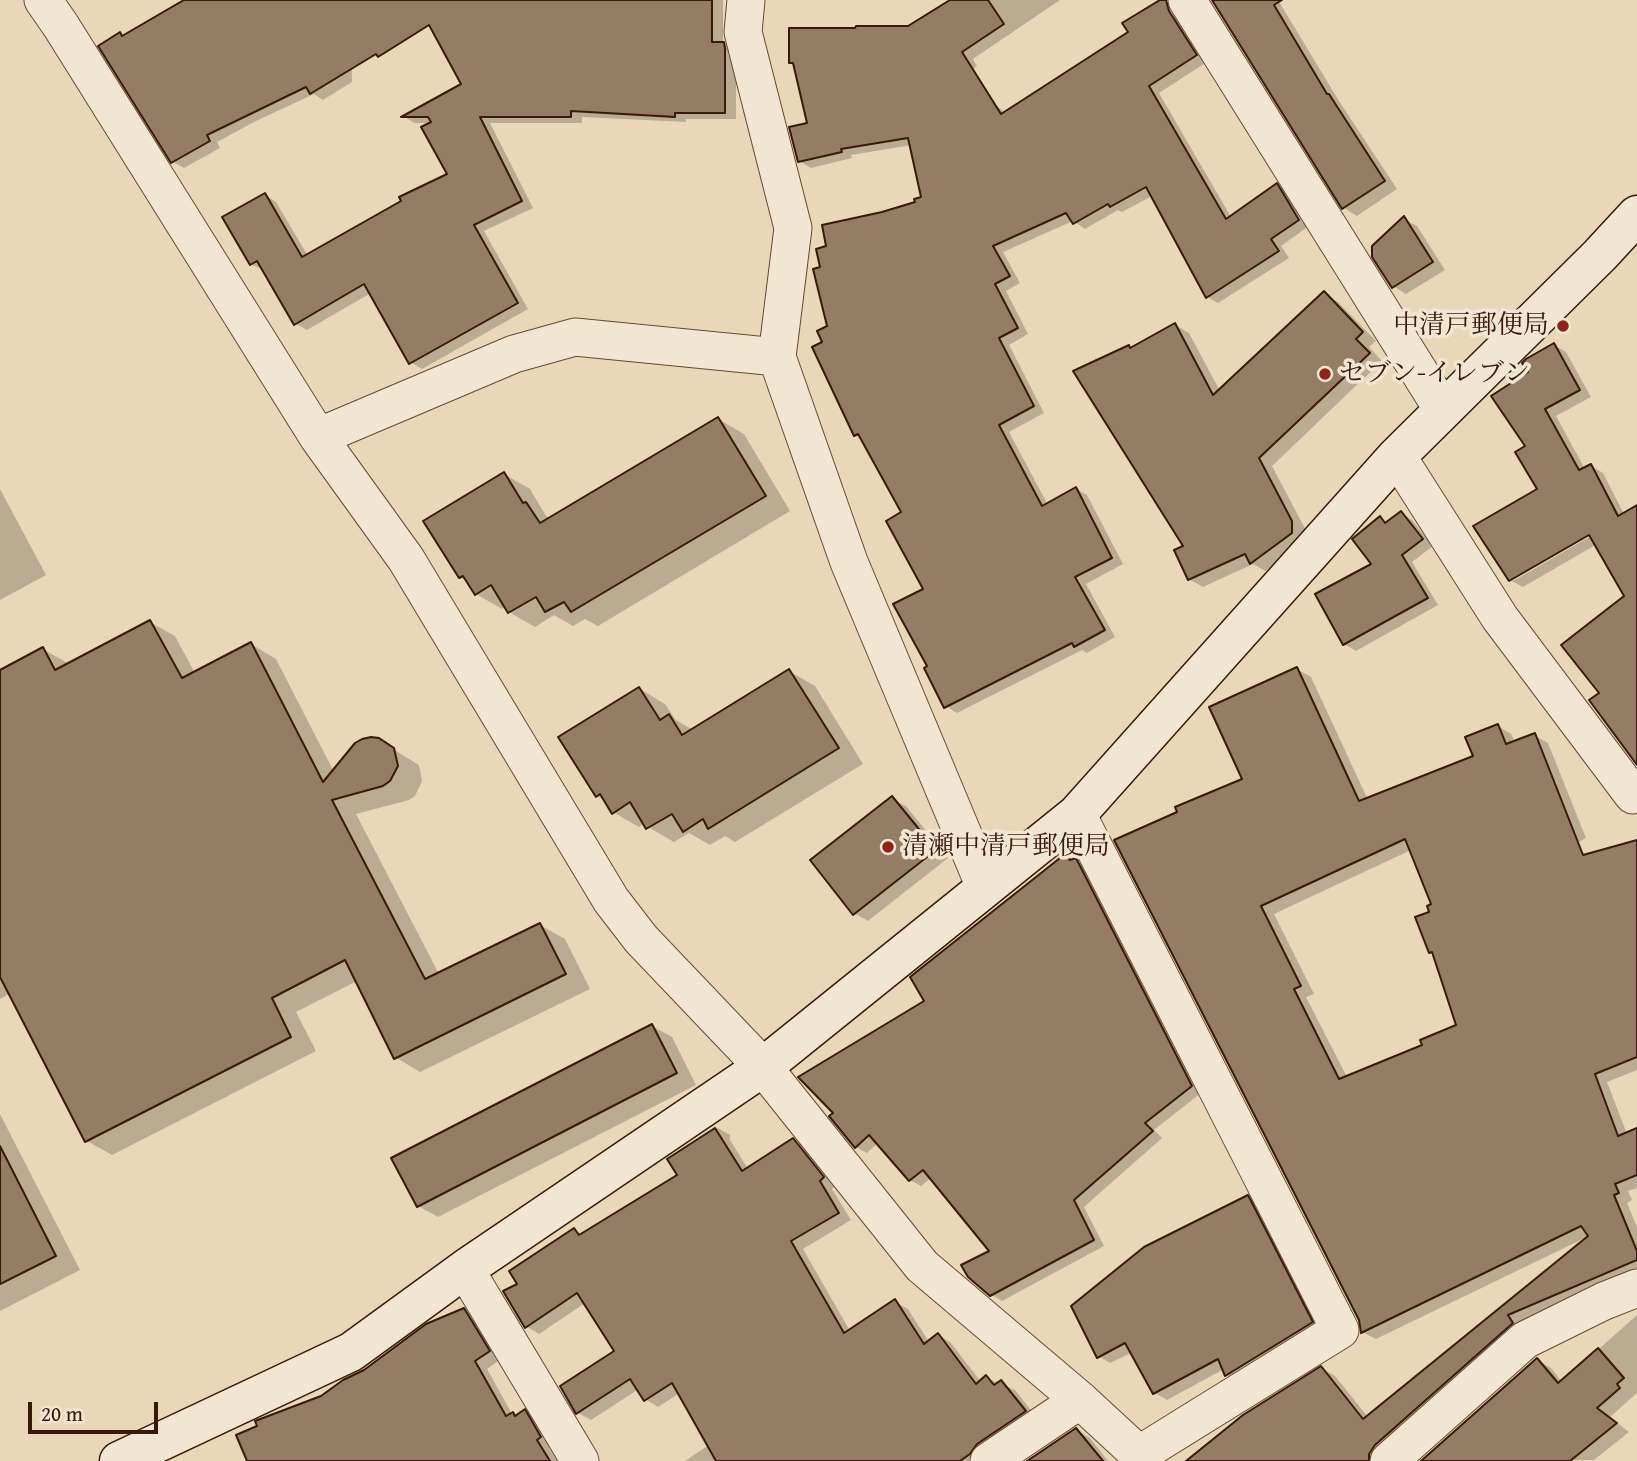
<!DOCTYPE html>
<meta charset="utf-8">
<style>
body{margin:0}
#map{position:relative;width:1637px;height:1461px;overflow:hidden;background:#e8d8b8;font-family:"Gentium Book Plus",serif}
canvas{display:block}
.scale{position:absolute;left:28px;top:1402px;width:130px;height:32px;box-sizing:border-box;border:4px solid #381a08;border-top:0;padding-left:9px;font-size:21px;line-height:24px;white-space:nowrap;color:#381a08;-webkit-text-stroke:5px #f0e6d1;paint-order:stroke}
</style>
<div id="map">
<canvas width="1637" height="1461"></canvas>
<div class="scale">20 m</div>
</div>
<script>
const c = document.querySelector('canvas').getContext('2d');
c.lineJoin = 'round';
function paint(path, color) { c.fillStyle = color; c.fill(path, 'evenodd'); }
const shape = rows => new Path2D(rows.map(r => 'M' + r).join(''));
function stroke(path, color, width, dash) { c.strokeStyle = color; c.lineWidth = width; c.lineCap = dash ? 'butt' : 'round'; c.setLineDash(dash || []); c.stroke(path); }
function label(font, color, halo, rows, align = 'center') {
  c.font = font + ' "Gentium Book Plus","Noto Serif JP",serif'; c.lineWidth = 7; c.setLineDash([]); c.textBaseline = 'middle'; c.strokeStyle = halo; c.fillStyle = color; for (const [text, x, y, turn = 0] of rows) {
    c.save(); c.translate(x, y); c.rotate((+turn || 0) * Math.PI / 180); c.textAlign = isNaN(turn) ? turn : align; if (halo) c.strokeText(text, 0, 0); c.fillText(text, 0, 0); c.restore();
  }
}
paint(shape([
 [183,0,350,0,352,82,323,100,314,94,256,121,217,142,220,148,184,168,173,162,120,34,124,36,184,2],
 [607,0,723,0,723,43,735,51,736,55,736,119,686,119,686,122,582,117,582,123,490,123,533,208,484,231,528,309,422,369,410,362,371,293,307,330,296,324,263,270,251,264,265,195,276,202,308,256,449,175,432,123,414,123,405,117],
 [953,0,1060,0,973,59,977,66,900,127,912,145,851,155,852,158,811,168,799,161,809,124,795,64,791,62,908,28],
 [1214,0,1278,0,1339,101,1397,189,1357,216,1344,208],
 [1169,13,1181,20,1207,62,1159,93,1231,217,1277,185,1288,192,1309,226,1281,246,1289,258,1218,303,1207,297,1152,196,1122,212,1118,210,1085,229,1073,221,1003,252,1020,283,1006,291,1028,334,1009,345,1044,413,1009,432,1048,505,1076,489,1087,495,1123,564,1086,584,1115,637,1087,653,1082,650,957,713,946,706,930,667,926,589,903,513,863,439,855,435,825,342,829,327,822,268,828,247,882,214,917,203,923,198,994,104,1006,113],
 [1404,219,1417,226,1445,270,1406,294,1393,286,1370,250],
 [1324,294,1338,302,1376,341,1369,347,1382,361,1272,466,1310,538,1265,571,1253,564,1203,587,1189,579,1186,547,1129,347,1131,349,1175,325,1189,333,1220,391],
 [1554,345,1566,352,1591,397,1556,416,1585,469,1591,466,1603,473,1624,514,1637,507,1637,762,1602,694,1627,596,1597,544,1523,587,1510,580,1539,490,1527,447,1530,373],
 [1596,529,1598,532,1513,581,1513,577],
 [718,419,744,434,790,511,598,626,585,619,573,626,554,615,535,627,509,612,506,606,502,609,476,594,469,583,460,577,504,474,530,489,546,516,551,519],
 [0,489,46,575,0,600],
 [1401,513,1412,520,1433,546,1412,562,1438,605,1356,651,1344,644,1373,564,1380,518,1388,523],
 [150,622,175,636,195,673,251,644,276,659,334,772,378,740,419,765,422,781,415,796,409,800,356,814,439,974,540,925,565,939,590,989,420,1072,395,1057,357,981,296,1012,316,1051,112,1155,87,1141,11,993,0,999,0,672,43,649,69,664],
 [1297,669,1311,677,1368,800,1475,757,1498,726,1511,734,1515,743,1534,735,1548,743,1586,838,1516,877,1637,850,1637,1070,1607,1082,1627,1134,1637,1130,1637,1188,1628,1191,1632,1200,1627,1203,1637,1227,1637,1273,1383,1461,1189,1461,1321,1368,1335,1376,1368,1417,1587,1237,1376,1339,1362,1332,1360,1320,1116,841,1245,780],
 [1411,850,1433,905,1430,951,1434,954,1458,1026,1424,1046,1347,1077,1306,997,1314,994,1274,914],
 [789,671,815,686,863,764,735,842,725,836,710,845,689,833,674,842,648,827,645,823,639,827,613,812,607,802,597,796,640,689,665,704,676,720,693,730],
 [892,799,906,806,948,858,868,921,854,913],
 [1065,856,1087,866,1202,1092,1154,1130,1162,1138,1084,1207,1104,1246,1002,1301,991,1294,991,1251,931,1178,921,1186,910,1180,878,1143,867,1153,856,1147,926,1002],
 [652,1026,672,1037,696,1085,438,1217,418,1206],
 [0,1114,80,1270,0,1311],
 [718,1128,730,1135,730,1140,748,1169,793,1140,806,1148,836,1185,832,1189,851,1220,803,1249,850,1331,895,1302,908,1309,929,1342,939,1335,951,1343,981,1382,986,1378,1015,1390,1038,1419,983,1461,685,1461,709,1445,680,1393,658,1407,645,1399,639,1389,591,1420,578,1413,562,1387,616,1351,585,1303,539,1334,526,1326,520,1285,574,1230,582,1235,679,1176,669,1159],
 [1248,1197,1260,1204,1324,1330,1239,1382,1227,1375,1224,1369,1167,1400,1155,1393,1133,1352,1110,1363,1098,1356],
 [464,1310,477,1317,501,1359,487,1369,512,1414,517,1416,525,1411,537,1419,553,1445,549,1448,557,1461,269,1461,322,1397],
 [1637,1315,1637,1393,1610,1417,1629,1432,1594,1460,1423,1461,1537,1360,1551,1368,1562,1382],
 [1076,1430,1090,1438,1108,1461,1047,1461]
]), '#0003');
const building = shape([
 [184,0,712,0,712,42,724,42,725,48,725,113,675,113,675,117,571,111,571,117,480,117,522,201,474,225,518,303,409,364,364,284,294,325,257,261,250,265,222,217,265,193,302,257,401,201,399,197,447,174,421,127,431,122,428,117,401,117,461,84,429,25,378,57,376,54,310,94,306,87,207,135,210,141,171,163,98,46,120,32,122,36,184,0],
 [950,0,988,0,1004,24,962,52,1001,114,1128,32,1122,23,1160,0,1166,0,1169,11,1197,55,1149,86,1226,219,1277,183,1299,220,1271,239,1279,251,1206,298,1146,187,1110,207,1108,204,1073,224,1066,213,993,246,1010,276,995,284,1018,328,999,338,1034,406,999,425,1042,506,1076,487,1112,558,1075,577,1105,630,1074,647,1072,643,944,708,924,668,927,666,893,604,923,589,886,521,901,512,858,434,854,436,812,347,822,342,817,331,827,326,813,269,820,267,816,249,826,246,822,225,882,212,915,202,914,199,921,197,908,138,841,149,842,152,798,162,789,127,807,123,793,63,789,63,789,28,855,28,856,26,908,26,950,0],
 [1212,0,1282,0,1274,5,1327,94,1329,94,1385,181,1342,209,1212,0],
 [1404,216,1433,262,1392,288,1372,257,1372,246,1404,216],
 [1324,291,1363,332,1356,339,1370,353,1259,458,1292,521,1292,533,1250,564,1245,554,1188,580,1174,550,1183,546,1073,371,1129,345,1130,348,1175,323,1213,395,1324,291],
 [1554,343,1580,390,1545,409,1579,470,1591,464,1618,516,1637,505,1637,765,1589,700,1599,693,1561,645,1624,596,1589,535,1509,581,1473,526,1537,489,1515,452,1525,446,1491,396,1528,372,1522,363,1526,359,1554,343],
 [718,417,766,496,571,612,564,602,545,612,536,597,508,613,491,585,475,595,463,576,459,578,423,521,504,472,523,503,526,502,540,523,718,417],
 [1401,511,1423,539,1402,555,1428,598,1343,645,1315,594,1371,564,1352,539,1380,516,1385,523,1401,511],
 [150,620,182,678,251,642,323,782,355,743,362,739,371,737,379,738,394,748,398,766,390,781,383,786,332,800,425,979,540,923,566,974,394,1059,345,960,272,998,291,1037,85,1142,0,977,0,670,43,647,55,670,150,620],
 [1297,667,1359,801,1473,756,1465,737,1498,724,1506,744,1535,733,1583,855,1637,840,1637,1057,1595,1074,1618,1136,1637,1128,1637,1175,1615,1184,1619,1193,1614,1195,1637,1251,1637,1260,1508,1315,1513,1323,1375,1445,1369,1454,1369,1461,1186,1461,1243,1415,1321,1366,1363,1419,1588,1236,1581,1226,1361,1333,1359,1320,1114,840,1177,812,1175,807,1242,779,1209,707,1297,667],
 [1405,839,1431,904,1427,906,1429,912,1415,917,1429,953,1432,952,1456,1025,1420,1040,1422,1045,1339,1079,1294,989,1301,986,1261,906,1405,839],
 [789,669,839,748,708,829,703,819,683,832,672,814,646,829,630,802,612,814,600,794,596,797,558,737,639,687,660,720,669,714,682,735,789,669],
 [892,796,936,850,853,915,810,860,892,796],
 [1065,854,1070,860,1076,858,1192,1086,1145,1123,1153,1131,1074,1200,1094,1240,990,1296,968,1277,961,1265,989,1251,923,1170,909,1181,869,1135,855,1148,829,1116,833,1113,798,1077,924,1001,910,977,1065,854],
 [652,1024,677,1073,417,1207,391,1158,652,1024],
 [715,1128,742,1171,793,1138,824,1177,820,1181,839,1213,791,1241,844,1333,895,1299,924,1344,938,1333,976,1384,986,1375,994,1385,1001,1380,1026,1411,977,1444,970,1454,960,1461,716,1461,672,1383,644,1401,630,1379,576,1414,560,1386,614,1351,577,1293,525,1328,503,1291,517,1284,509,1271,574,1228,579,1235,677,1175,667,1159,715,1128],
 [0,1146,56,1256,0,1284,0,1146],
 [1248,1195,1313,1322,1225,1376,1218,1359,1153,1394,1125,1343,1097,1358,1071,1306,1144,1247,1248,1195],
 [464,1308,490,1351,475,1361,506,1416,513,1412,515,1416,525,1409,541,1437,537,1440,550,1461,247,1461,236,1435,257,1426,255,1421,321,1396,343,1380,364,1370,426,1324,464,1308],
 [1598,1348,1624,1378,1617,1384,1620,1388,1597,1408,1617,1423,1570,1461,1421,1461,1537,1358,1558,1383,1598,1348],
 [1076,1428,1103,1461,1027,1461,1076,1428]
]);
paint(building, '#947d64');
stroke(building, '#381a08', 2);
const street = shape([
 [43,0,61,26,318,437,406,559,611,900,641,939,763,1067,922,1266,1080,1400,1146,1461],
 [746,0,743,32,793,228,777,357,849,562,985,887],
 [1187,0,1443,410],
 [318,437,514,354,575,337,777,357],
 [1397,456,1500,618,1633,795,1637,794],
 [1077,814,1340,1330,1140,1454],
 [465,1269,580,1461],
 [989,1461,1080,1400],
 [1389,1461,1525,1340,1604,1301,1637,1288]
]);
const secondary = shape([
 [119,1461,351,1352,465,1269,763,1067,1077,814,1397,456,1600,255,1637,215]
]);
stroke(street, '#644a34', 39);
stroke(secondary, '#381a08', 41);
stroke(street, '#f0e6d1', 37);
stroke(secondary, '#f0e6d1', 38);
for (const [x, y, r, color] of [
 [1563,326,7,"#8f2418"],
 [1325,374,7,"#8f2418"],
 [888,847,7,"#8f2418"]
]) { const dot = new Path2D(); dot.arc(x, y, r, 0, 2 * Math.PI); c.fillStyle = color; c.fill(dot); stroke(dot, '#f0e6d1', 2.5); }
label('26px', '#381a08', '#f0e6d1', [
 ["中清戸郵便局",1549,326,"right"],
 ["セブン-イレブン",1339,374],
 ["清瀬中清戸郵便局",902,847]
], 'left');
</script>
